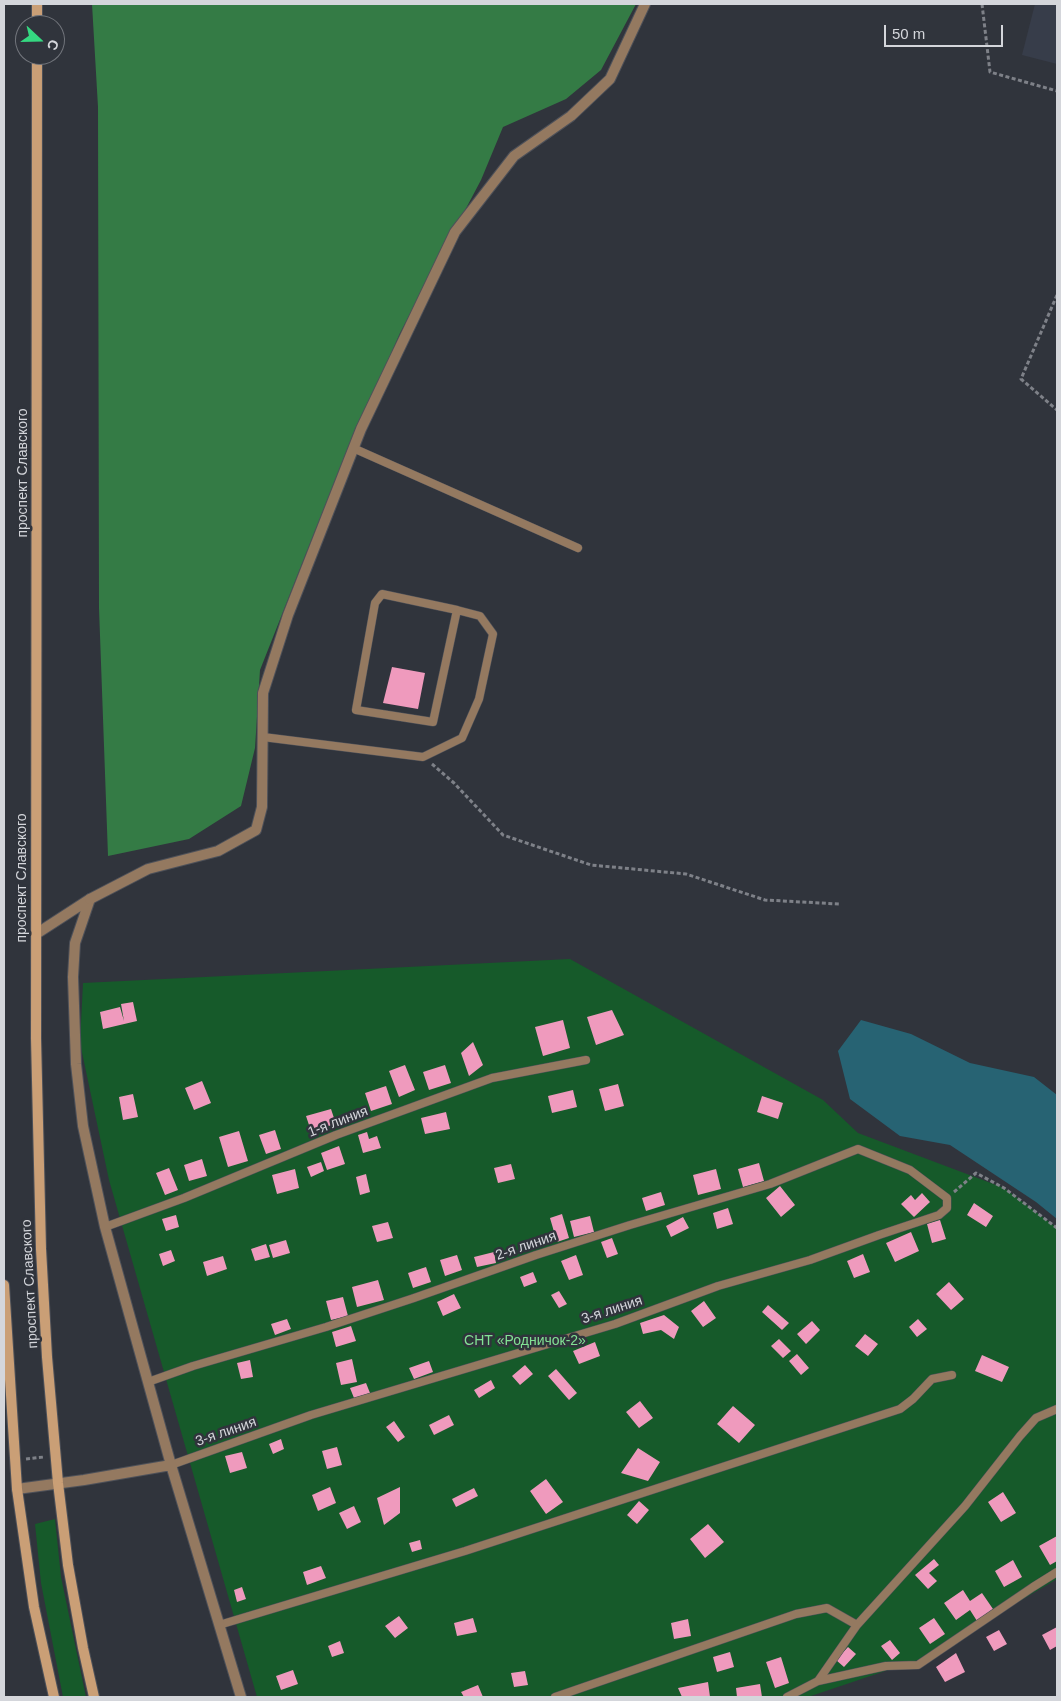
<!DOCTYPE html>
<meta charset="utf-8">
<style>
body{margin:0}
#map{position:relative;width:1061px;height:1701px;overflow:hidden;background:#30343c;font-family:Arial,sans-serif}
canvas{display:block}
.frame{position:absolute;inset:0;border:5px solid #d4d6db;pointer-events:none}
.north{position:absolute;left:15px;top:15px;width:50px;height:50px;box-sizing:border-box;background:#30343c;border:1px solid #72757c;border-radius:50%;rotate:111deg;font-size:14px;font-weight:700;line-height:20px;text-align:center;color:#d4d6db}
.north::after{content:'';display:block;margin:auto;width:18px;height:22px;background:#35d881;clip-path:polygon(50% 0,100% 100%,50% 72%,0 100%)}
.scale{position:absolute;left:884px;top:25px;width:119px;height:22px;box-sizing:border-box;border:2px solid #d4d6db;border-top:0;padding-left:6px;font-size:15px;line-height:18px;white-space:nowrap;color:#d4d6db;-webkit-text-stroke:4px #30343c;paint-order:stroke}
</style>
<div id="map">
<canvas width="1061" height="1701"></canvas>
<div class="frame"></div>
<div class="north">С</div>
<div class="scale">50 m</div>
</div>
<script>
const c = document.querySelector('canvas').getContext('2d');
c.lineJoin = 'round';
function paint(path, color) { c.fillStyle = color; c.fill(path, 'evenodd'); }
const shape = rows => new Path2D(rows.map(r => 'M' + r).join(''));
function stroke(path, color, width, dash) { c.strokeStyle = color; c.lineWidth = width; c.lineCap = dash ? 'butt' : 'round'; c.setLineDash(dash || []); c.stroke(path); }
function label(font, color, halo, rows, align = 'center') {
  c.font = font + ' Arial,sans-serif'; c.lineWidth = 5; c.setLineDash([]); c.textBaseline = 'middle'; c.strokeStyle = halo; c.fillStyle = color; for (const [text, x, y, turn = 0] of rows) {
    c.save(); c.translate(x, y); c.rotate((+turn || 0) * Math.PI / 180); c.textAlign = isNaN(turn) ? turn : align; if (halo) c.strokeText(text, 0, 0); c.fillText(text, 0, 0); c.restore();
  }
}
paint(shape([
 [1035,4,1057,4,1057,64,1022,55]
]), '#373d4a');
paint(shape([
 [570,959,823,1100,858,1133,1004,1188,1057,1228,1057,1579,924,1658,808,1697,257,1697,109,1180,80,1043,83,983],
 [55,1519,61,1577,86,1697,63,1697,41,1583,35,1524]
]), '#165a2a');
paint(shape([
 [92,4,636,4,601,70,566,99,503,127,481,180,400,333,315,531,260,670,255,748,241,806,189,839,108,856,99,608,98,107]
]), '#347b45');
paint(shape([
 [861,1020,911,1034,970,1063,1034,1077,1057,1095,1057,1219,1036,1202,950,1145,900,1136,850,1099,838,1051]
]), '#276373');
paint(shape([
 [392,667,425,673,418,709,383,703],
 [133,1002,137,1021,103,1029,100,1012,120,1007,124,1021,121,1004],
 [612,1010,624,1035,596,1045,587,1017],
 [563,1020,570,1048,543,1056,535,1027],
 [473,1042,483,1065,469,1076,461,1053],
 [405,1065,415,1090,399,1097,389,1071],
 [445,1065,451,1083,429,1090,423,1072],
 [202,1081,211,1103,194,1110,185,1088],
 [618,1084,624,1106,605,1111,599,1089],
 [386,1086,392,1104,371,1111,365,1093],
 [573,1090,577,1107,552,1113,548,1096],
 [133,1094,138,1117,123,1120,119,1097],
 [762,1096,783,1103,778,1119,757,1112],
 [331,1109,336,1124,311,1131,306,1116],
 [446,1112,450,1129,425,1134,421,1118],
 [275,1130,281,1149,266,1154,259,1135],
 [239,1131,248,1161,228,1167,219,1137],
 [367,1132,369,1139,377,1136,381,1148,363,1153,358,1135],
 [339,1146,345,1164,327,1170,321,1153],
 [202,1159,207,1176,189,1181,184,1165],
 [321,1162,324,1171,311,1177,307,1167],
 [759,1163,764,1181,743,1187,738,1169],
 [511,1164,515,1179,498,1183,494,1168],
 [169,1168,178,1190,165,1195,156,1173],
 [295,1169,299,1188,277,1194,272,1175],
 [716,1169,721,1189,698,1195,693,1175],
 [366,1174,370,1192,360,1195,356,1177],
 [780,1186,795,1205,781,1217,766,1198],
 [661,1192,665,1205,646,1211,642,1198],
 [922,1193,930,1202,914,1217,901,1204,911,1195,915,1200],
 [974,1203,993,1216,986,1227,967,1215],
 [728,1208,733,1224,717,1229,713,1213],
 [562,1214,569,1238,557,1242,550,1218],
 [176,1215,179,1227,166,1231,162,1219],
 [590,1216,594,1232,574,1237,570,1221],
 [683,1217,689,1228,671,1237,666,1226],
 [940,1220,946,1239,932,1243,927,1224],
 [388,1222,393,1238,377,1242,372,1226],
 [911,1232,919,1251,895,1262,886,1243],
 [612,1238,618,1254,607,1258,601,1242],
 [286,1240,290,1253,273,1258,269,1245],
 [266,1244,270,1257,255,1261,251,1249],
 [171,1250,175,1261,163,1266,159,1254],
 [494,1252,496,1263,477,1267,474,1257],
 [863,1254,870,1272,854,1278,847,1261],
 [457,1255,462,1270,445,1276,440,1260],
 [576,1255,583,1275,569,1280,561,1261],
 [223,1256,227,1269,207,1276,203,1262],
 [426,1267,431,1282,413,1288,408,1273],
 [533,1272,537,1282,524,1287,520,1277],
 [378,1280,384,1300,357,1307,352,1287],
 [949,1282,964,1299,951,1310,936,1294],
 [559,1291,567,1304,559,1308,551,1295],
 [454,1294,461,1308,443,1316,437,1302],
 [343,1297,348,1316,331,1320,326,1301],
 [704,1301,716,1318,703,1327,691,1311],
 [768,1305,789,1323,782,1330,762,1312],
 [664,1315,679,1327,674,1339,661,1330,643,1334,640,1323],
 [287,1319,291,1329,275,1335,271,1324],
 [918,1319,927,1329,917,1337,909,1327],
 [812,1321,820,1330,806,1344,797,1334],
 [351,1326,356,1341,336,1347,332,1332],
 [865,1334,878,1344,868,1356,855,1346],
 [779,1339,791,1351,783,1358,771,1346],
 [595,1342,600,1356,579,1364,573,1351],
 [797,1354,809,1368,801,1375,789,1361],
 [982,1355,1009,1367,1002,1382,975,1371],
 [352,1359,357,1382,341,1385,336,1363],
 [250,1360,253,1377,241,1379,237,1363],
 [429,1361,433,1372,414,1379,409,1368],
 [525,1365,533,1374,520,1385,512,1376],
 [556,1369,577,1393,569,1400,548,1376],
 [491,1380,495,1388,479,1398,474,1390],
 [366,1383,370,1393,354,1398,350,1388],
 [640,1401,653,1418,639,1428,626,1412],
 [733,1406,755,1425,739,1443,717,1424],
 [449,1415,454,1425,434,1435,429,1425],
 [394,1421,405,1437,398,1442,386,1427],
 [281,1439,284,1449,273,1454,269,1444],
 [337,1447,342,1465,327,1469,322,1451],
 [638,1448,660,1462,648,1481,621,1473],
 [242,1452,247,1468,230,1473,225,1456],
 [546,1479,563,1502,546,1514,530,1491],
 [330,1487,336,1503,318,1511,312,1495],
 [400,1487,400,1513,384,1525,377,1498],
 [474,1488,478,1496,456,1507,452,1499],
 [1003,1492,1016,1513,1001,1522,988,1502],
 [639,1501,649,1510,637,1524,627,1515],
 [354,1506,361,1522,347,1529,339,1513],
 [708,1524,724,1542,705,1558,690,1539],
 [1057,1536,1057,1561,1050,1565,1039,1546],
 [420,1540,422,1549,412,1552,409,1543],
 [934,1559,939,1565,929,1573,937,1581,928,1589,915,1575],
 [1013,1560,1022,1577,1004,1587,995,1571],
 [321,1566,326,1578,307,1585,303,1572],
 [242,1587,246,1599,237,1602,234,1590],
 [963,1590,970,1601,982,1593,993,1609,977,1621,970,1610,956,1620,944,1603],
 [399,1616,408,1628,395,1638,385,1626],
 [473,1618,477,1632,457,1636,454,1623],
 [934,1618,945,1634,930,1644,919,1628],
 [688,1619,691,1636,674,1639,671,1623],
 [1057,1627,1057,1646,1050,1650,1042,1635],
 [999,1630,1007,1644,994,1651,986,1637],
 [890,1640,900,1653,892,1660,881,1646],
 [340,1641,344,1653,332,1657,328,1646],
 [848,1647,856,1654,844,1667,836,1660],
 [730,1652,734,1667,717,1672,713,1657],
 [956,1653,965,1672,945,1682,936,1667],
 [781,1657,789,1683,775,1688,766,1662],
 [293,1670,298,1684,281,1690,276,1676],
 [525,1671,528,1685,514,1687,511,1673],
 [708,1682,710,1697,682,1697,678,1688],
 [760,1684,762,1697,737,1697,736,1688],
 [478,1685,483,1697,464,1697,461,1692]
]), '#ef9abd');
const service = shape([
 [353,448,578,548],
 [263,737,423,757,462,738,479,699,493,634,480,616,457,610,382,594,375,603,356,710,433,722,457,610],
 [105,1227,184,1198,336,1135,492,1078,586,1060],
 [148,1382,193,1366,326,1327,414,1298,536,1255,630,1225,770,1184,858,1149,910,1170,947,1198,947,1208,939,1215,879,1235,810,1260,718,1286,615,1324,311,1415,171,1465],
 [219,1625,465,1551,900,1409,913,1399,932,1379,952,1375],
 [818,1681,886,1666,918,1665,1033,1587,1057,1572],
 [555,1697,796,1614,827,1608,857,1625,965,1506,1020,1436,1036,1418,1057,1409],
 [787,1697,818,1681,857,1625]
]);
const minor = shape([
 [90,899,75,943,73,977,76,1064,83,1126,105,1227,171,1465,241,1697],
 [36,934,90,899],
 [17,1489,84,1480,171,1465]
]);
const tertiary = shape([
 [90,899,148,869,218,851,256,830,262,807,263,693,288,615,361,429,455,232,514,156,571,116,610,79,645,4]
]);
const secondary = shape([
 [37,4,37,25],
 [37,55,36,1038,41,1249,47,1357,58,1483,68,1565,83,1648,94,1697],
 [4,1285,17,1489,34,1607,54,1697]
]);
stroke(service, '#4e5159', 9);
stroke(minor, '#4e5159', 12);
stroke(tertiary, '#4e5159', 12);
stroke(secondary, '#4e5159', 12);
stroke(shape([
 [982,4,990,72,1057,91],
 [1057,295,1021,379,1057,410],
 [432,764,454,783,503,835,591,865,686,874,765,900,839,904],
 [954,1192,976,1173,1004,1188,1057,1228],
 [26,1459,44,1457]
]), '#7e8188', 3, [4, 2.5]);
stroke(service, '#947960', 8);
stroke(minor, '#947960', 10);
stroke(tertiary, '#947960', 10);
stroke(secondary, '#ca9f76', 10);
label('14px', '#d4d6db', '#30343c', [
 ["проспект Славского",23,473,-90],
 ["проспект Славского",22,878,-90],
 ["1-я линия",338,1122,-21],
 ["2-я линия",526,1246,-19],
 ["проспект Славского",30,1284,-93],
 ["3-я линия",612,1310,-18],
 ["3-я линия",226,1432,-19]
]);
label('14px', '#82e194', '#30343c', [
 ["СНТ «Родничок-2»",525,1341]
]);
</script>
